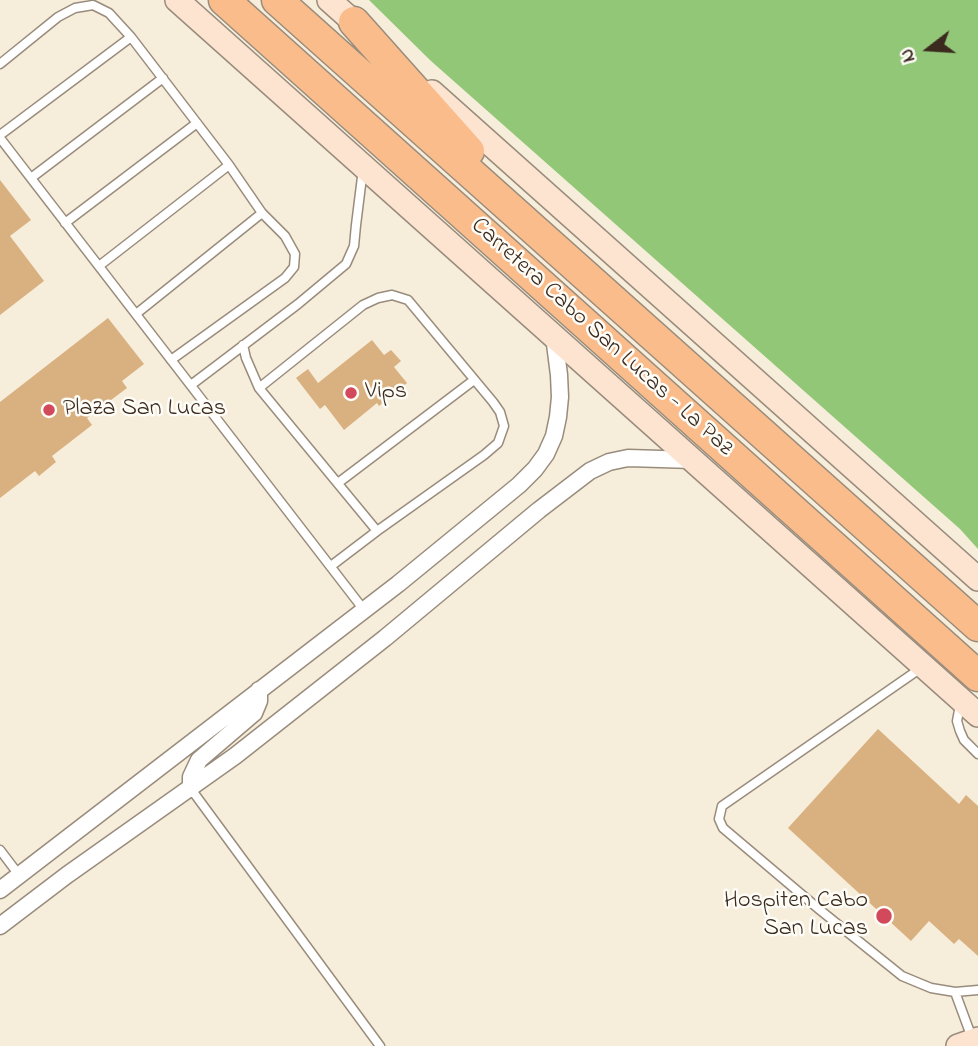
<!DOCTYPE html>
<style>
body{margin:0}
#map{position:relative;width:978px;height:1046px;overflow:hidden;background:#f7eddb;font-family:"Indie Flower",sans-serif}
canvas{display:block}
.north{position:absolute;left:894px;top:14px;width:70px;height:70px;-webkit-text-stroke:5px #fdfcf7;paint-order:stroke;rotate:253deg;font-size:19px;font-weight:700;line-height:28px;text-align:center;color:#3b2a1e}
.north::after{content:'';display:block;margin:auto;width:24px;height:32px;background:#3b2a1e;clip-path:polygon(50% 0,100% 100%,50% 72%,0 100%)}
</style>
<div id="map">
<canvas width="978" height="1046"></canvas>
<div class="north">N</div>
</div>
<script>
const c = document.querySelector('canvas').getContext('2d');
c.lineJoin = 'round';
function paint(path, color) { c.fillStyle = color; c.fill(path, 'evenodd'); }
const shape = rows => new Path2D(rows.map(r => 'M' + r).join(''));
function stroke(path, color, width, dash) { c.strokeStyle = color; c.lineWidth = width; c.lineCap = dash ? 'butt' : 'round'; c.setLineDash(dash || []); c.stroke(path); }
function label(font, color, halo, rows, align = 'center') {
  c.font = font + ' "Indie Flower",sans-serif'; c.lineWidth = 5; c.setLineDash([]); c.textBaseline = 'middle'; c.strokeStyle = halo; c.fillStyle = color; for (const [text, x, y, turn = 0] of rows) {
    c.save(); c.translate(x, y); c.rotate((+turn || 0) * Math.PI / 180); c.textAlign = isNaN(turn) ? turn : align; if (halo) c.strokeText(text, 0, 0); c.fillText(text, 0, 0); c.restore();
  }
}
paint(shape([
 [369,0,978,0,978,549,960,529,431,61]
]), '#92c778');
paint(shape([
 [0,180,31,220,10,236,44,281,0,315],
 [108,318,144,364,122,381,127,388,87,418,92,425,52,456,56,462,39,476,35,471,0,498,0,402],
 [372,340,384,355,391,350,401,361,394,367,407,383,379,406,377,403,344,430,325,405,320,409,296,378,308,369,318,383],
 [878,729,959,804,966,795,978,806,978,956,959,939,954,944,929,921,911,941,788,828]
]), '#d9b181');
const lane = shape([
 [0,64,58,17,75,8,93,5,109,13,131,37,229,165,262,213,285,236,295,254,294,267,285,278,171,360],
 [0,135,131,37],
 [0,138,364,610],
 [31,178,163,78],
 [65,223,197,123],
 [99,266,229,165],
 [136,314,262,213],
 [243,345,246,358,259,388,377,531,331,566],
 [191,385,298,304,346,264,354,246,356,225,363,169],
 [259,388,363,305,378,298,392,295,408,300,493,402,500,412,504,426,498,443,484,455,377,531],
 [338,483,474,380],
 [921,668,722,806,719,819,723,828,820,910,902,976,931,988,955,992,972,1038],
 [960,705,957,721,960,731,964,740,978,754],
 [191,789,380,1046],
 [0,850,19,875],
 [955,992,978,990]
]);
const street = shape([
 [191,789,191,777,199,760,254,713,259,701,259,690],
 [0,890,398,584,519,485,535,469,546,454,554,436,558,417,560,397,559,375,554,336],
 [0,926,67,875,235,756,385,638,539,510,590,471,609,462,628,458,693,460]
]);
const secondary = shape([
 [177,0,978,715],
 [329,0,365,32],
 [432,92,978,579],
 [958,1046,978,1039]
]);
const highway = shape([
 [224,0,978,676],
 [277,0,978,626],
 [354,22,469,151]
]);
stroke(lane, '#998c7c', 11);
stroke(street, '#998c7c', 19);
stroke(secondary, '#998c7c', 26);
stroke(highway, '#998c7c', 33);
stroke(lane, '#fff', 8);
stroke(street, '#fff', 16);
stroke(secondary, '#fde4d1', 23);
stroke(highway, '#fabc8b', 30);
for (const [x, y, r, color] of [
 [351,393,7,"#d1495b"],
 [49,410,7,"#d1495b"],
 [884,916,9,"#d1495b"]
]) { const dot = new Path2D(); dot.arc(x, y, r, 0, 2 * Math.PI); c.fillStyle = color; c.fill(dot); stroke(dot, '#fdfcf7', 2.5); }
label('24px', '#3b2a1e', '#fdfcf7', [
 ["Carretera Cabo San Lucas - La Paz",601,338,42]
]);
label('24px', '#3b2a1e', '#fdfcf7', [
 ["Vips",365,393],
 ["Plaza San Lucas",63,410],
 ["Hospiten Cabo",868,902,"right"],
 ["San Lucas",868,930,"right"]
], 'left');
</script>
